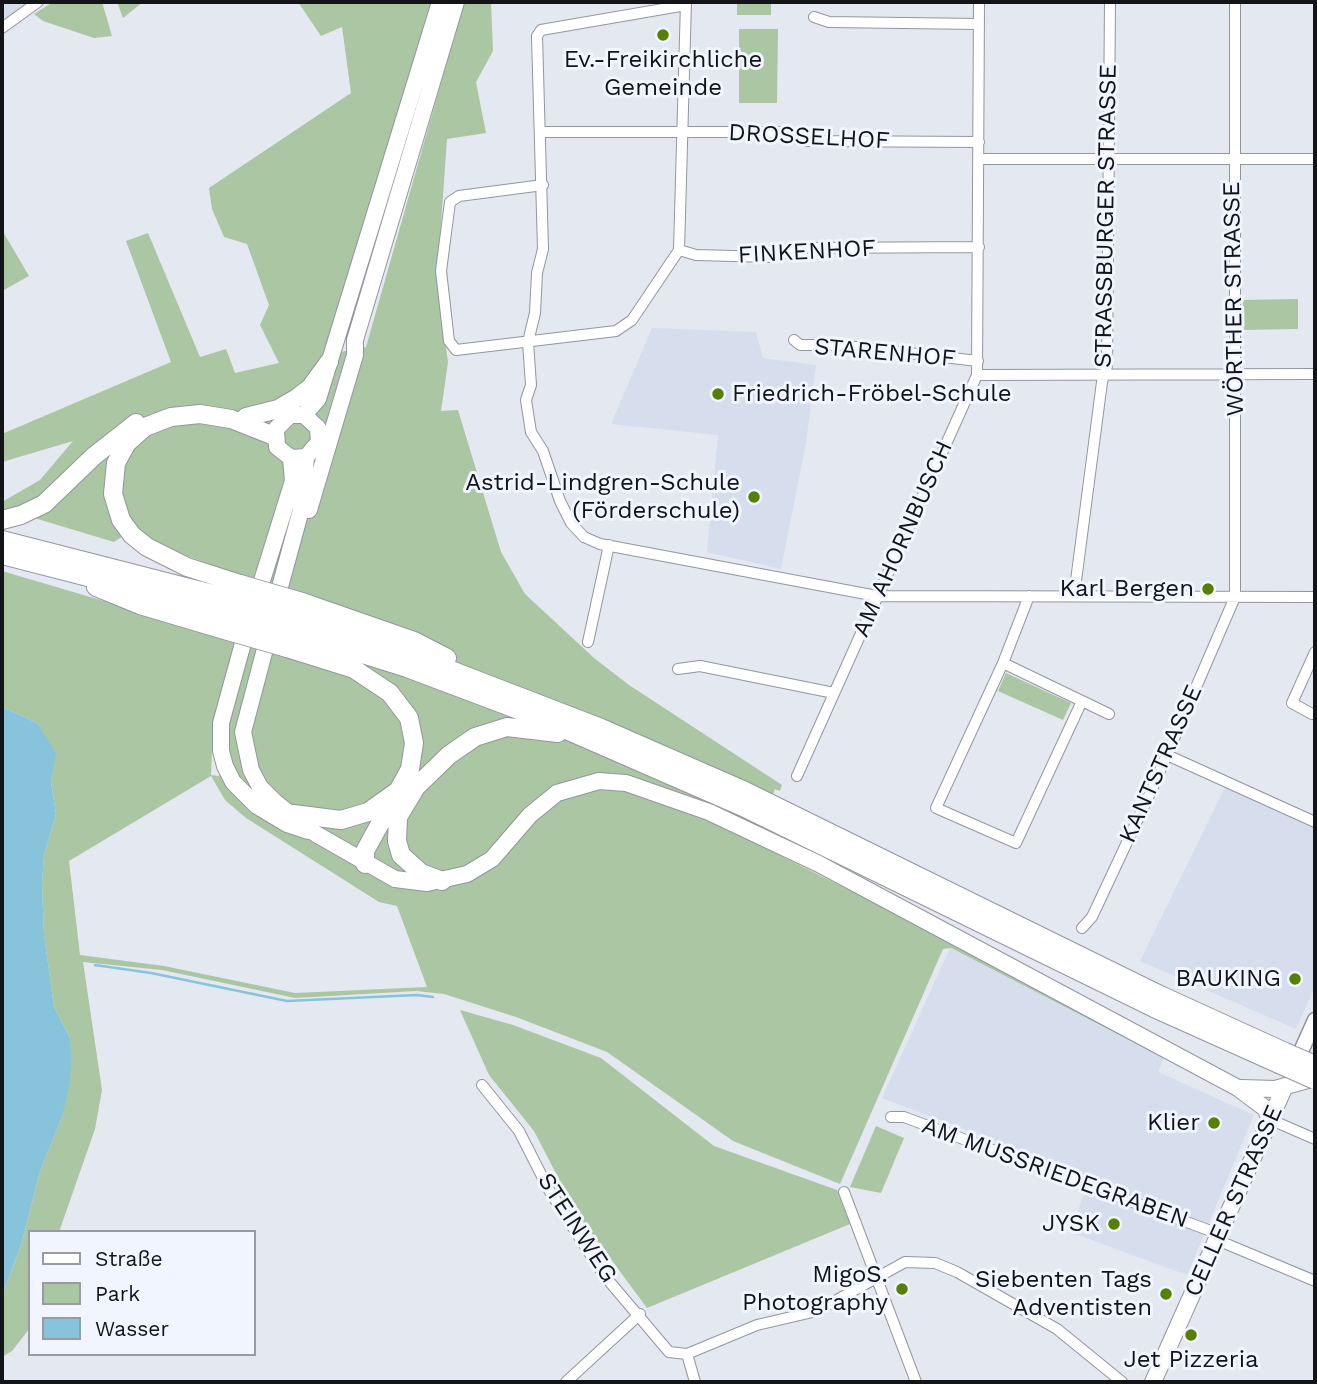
<!DOCTYPE html>
<meta charset="utf-8">
<style>
body{margin:0}
#map{position:relative;width:1317px;height:1384px;overflow:hidden;background:#e4e8f1;font-family:"Work Sans",sans-serif}
canvas{display:block}
.frame{position:absolute;inset:0;border:4px solid #131418;pointer-events:none}
.legend{position:absolute;left:28px;top:1230px;width:228px;height:126px;box-sizing:border-box;background:#f1f5ff;border:2px solid #989ba3;margin:0;padding:9px 12px;list-style:none;font-size:21px;color:#131418}
.legend li{display:flex;align-items:center;gap:14px;height:35px}
.legend b{width:35px;border:2px solid #989ba3}
</style>
<div id="map">
<canvas width="1317" height="1384"></canvas>
<div class="frame"></div>
<ul class="legend">
<li><b style="height:9px;background:#fff"></b>Straße</li>
<li><b style="height:19px;background:#aac6a3"></b>Park</li>
<li><b style="height:19px;background:#87c4dc"></b>Wasser</li>
</ul>
</div>
<script>
const c = document.querySelector('canvas').getContext('2d');
c.lineJoin = 'round';
function paint(path, color) { c.fillStyle = color; c.fill(path, 'evenodd'); }
const shape = rows => new Path2D(rows.map(r => 'M' + r).join(''));
function stroke(path, color, width, dash) { c.strokeStyle = color; c.lineWidth = width; c.lineCap = dash ? 'butt' : 'round'; c.setLineDash(dash || []); c.stroke(path); }
function label(font, color, halo, rows, align = 'center') {
  c.font = font + ' "Work Sans",sans-serif'; c.lineWidth = 6; c.setLineDash([]); c.textBaseline = 'middle'; c.strokeStyle = halo; c.fillStyle = color; for (const [text, x, y, turn = 0] of rows) {
    c.save(); c.translate(x, y); c.rotate((+turn || 0) * Math.PI / 180); c.textAlign = isNaN(turn) ? turn : align; if (halo) c.strokeText(text, 0, 0); c.fillText(text, 0, 0); c.restore();
  }
}
paint(shape([
 [2,2,28,2,5,23],
 [652,328,756,332,763,358,816,365,806,443,781,569,707,552,718,435,611,424],
 [1225,787,1315,827,1315,987,1296,1029,1140,961],
 [950,948,1164,1058,1158,1072,1254,1115,1187,1275,1070,1232,1086,1189,1103,1195,1107,1184,882,1098]
]), '#d6dded');
paint(shape([
 [53,2,102,2,112,36,94,38,43,21,34,14],
 [117,2,143,2,123,18],
 [298,2,432,2,325,355,366,347,464,2,491,2,493,51,476,82,486,133,447,139,437,280,448,362,441,411,458,410,501,552,525,594,594,658,629,685,782,785,780,791,775,789,753,842,949,940,1166,1054,1164,1058,951,948,943,949,840,1184,733,1141,607,1052,516,1017,444,994,416,991,295,998,162,970,83,962,102,1090,95,1129,59,1232,30,1232,30,1328,12,1351,2,1357,2,1296,22,1242,40,1171,62,1117,70,1038,54,1007,44,935,42,885,44,855,56,814,51,782,55,753,37,723,2,707,2,571,226,637,242,576,152,543,135,528,114,542,11,511,2,513,2,502,40,480,73,441,2,462,2,434,171,362,126,241,148,233,200,357,226,349,235,373,279,363,260,325,269,305,247,244,224,237,212,209,209,188,351,93,342,27,321,36],
 [213,728,222,774,218,776,211,775],
 [211,776,225,800,246,818,379,902,397,906,427,987,295,993,164,966,80,955,69,861],
 [737,2,771,2,771,15,737,15],
 [739,29,778,29,777,103,739,103],
 [2,230,29,276,2,291],
 [1298,299,1298,329,1243,330,1243,300],
 [1006,673,1071,703,1063,720,998,691],
 [460,1010,513,1025,601,1058,714,1146,837,1190,850,1224,647,1308,576,1212,534,1131,489,1075],
 [876,1126,904,1138,881,1193,850,1187]
]), '#aac6a3');
paint(shape([
 [2,707,37,723,56,753,51,782,56,814,44,855,42,885,44,934,54,1007,70,1038,71,1055,70,1082,62,1117,40,1171,22,1242,2,1296]
]), '#87c4dc');
stroke(shape([
 [95,965,151,973,287,1001,417,995,433,997]
]), '#87c4dc', 2.5);
const street = shape([
 [686,5,541,30,537,36,543,249,537,273,535,313,528,342,531,385,526,400,531,432,543,451,560,501,571,523,584,537,600,544,877,596,1315,597],
 [814,17,829,22,979,24],
 [2,28,38,2],
 [540,132,780,132,803,141,979,142],
 [980,159,1315,159],
 [543,185,459,196,450,202,441,271,449,341,456,350,616,331,632,320,679,250,686,2],
 [679,250,696,255,771,257,805,248,979,247],
 [794,340,800,345,839,345,978,361],
 [977,375,1315,374],
 [1029,596,1003,663,936,808,1016,843,1082,701],
 [1074,596,1102,382,1107,366,1110,2],
 [588,642,609,545],
 [1003,663,1109,714],
 [678,669,700,666,834,693],
 [1312,714,1292,703,1315,652],
 [1167,755,1315,822],
 [797,776,977,375,979,2],
 [1082,928,1092,917,1152,789,1235,597,1235,2],
 [482,1085,519,1131,549,1190,603,1274,669,1352,687,1354],
 [891,1117,904,1117,1219,1234],
 [1269,1119,1315,1139],
 [844,1192,916,1382],
 [1217,1240,1315,1281],
 [566,1382,640,1314],
 [695,1382,687,1354,757,1325,817,1311,905,1262,935,1263,957,1272,1057,1329,1122,1382]
]);
const secondary = shape([
 [1294,1067,1315,1020]
]);
const primary = shape([
 [304,415,318,428,319,442,306,457,291,458,277,447,276,429,290,415,304,415,318,399,440,2],
 [309,510,355,355,355,340,456,2],
 [256,600,293,481,291,458],
 [275,605,301,510,306,457],
 [248,625,221,723,221,751,225,766,233,782,257,806,287,824,308,831],
 [270,630,243,732,251,770,260,787,275,802,316,834,395,879,427,883,467,874,492,859,530,815,557,793,599,781,626,783,709,812,819,864,1238,1088,1266,1109,1269,1119],
 [1241,1088,1275,1089,1315,1078],
 [1153,1382,1285,1086]
]);
const highway = shape([
 [246,417,278,409,297,398,310,388,329,362],
 [2,520,21,515,44,504,94,456,136,423],
 [2,540,236,600],
 [2,555,232,614],
 [240,584,187,567,147,547,132,535,121,520,113,494,116,463,127,443,145,427,171,417,200,414,231,419,274,436],
 [96,587,140,605,228,631],
 [302,602,414,641,447,658],
 [296,618,404,652,601,728,745,791,1158,994,1285,1052],
 [292,632,407,668,532,715,743,807,1154,1008,1279,1064],
 [287,648,354,669,390,693,409,718,414,743,410,769,365,851,365,864],
 [293,814,341,820,368,812,399,790],
 [398,817,397,841,401,855,421,873,442,881],
 [395,822,416,787,449,755,475,737,507,727,558,733]
]);
stroke(street, '#92969f', 12);
stroke(secondary, '#92969f', 17);
stroke(primary, '#92969f', 18);
stroke(highway, '#92969f', 20);
stroke(street, '#fff', 10);
stroke(secondary, '#fff', 14);
stroke(primary, '#fff', 16);
stroke(highway, '#fff', 18);
const highwayBridge = shape([
 [240,584,302,602],
 [236,600,296,618],
 [232,614,292,632],
 [228,631,287,648],
 [1285,1052,1315,1065],
 [1279,1064,1315,1080]
]);
stroke(highwayBridge, '#92969f', 20, []);
stroke(highwayBridge, '#fff', 18);
for (const [x, y, r, color] of [
 [663,35,7,"#558004"],
 [718,394,7,"#558004"],
 [754,497,7,"#558004"],
 [1208,589,7,"#558004"],
 [1295,979,7,"#558004"],
 [1214,1123,7,"#558004"],
 [1114,1224,7,"#558004"],
 [902,1289,7,"#558004"],
 [1166,1294,7,"#558004"],
 [1191,1335,7,"#558004"]
]) { const dot = new Path2D(); dot.arc(x, y, r, 0, 2 * Math.PI); c.fillStyle = color; c.fill(dot); stroke(dot, '#f1f5ff', 2.5); }
label('24px', '#131418', '#f1f5ff', [
 ["Ev.-Freikirchliche",663,60,"center"],
 ["Gemeinde",663,88,"center"],
 ["Friedrich-Fröbel-Schule",732,394,"left"],
 ["Astrid-Lindgren-Schule",740,483],
 ["(Förderschule)",740,511],
 ["Karl Bergen",1194,589],
 ["BAUKING",1281,979],
 ["Klier",1200,1123],
 ["JYSK",1100,1224],
 ["MigoS.",888,1275],
 ["Photography",888,1303],
 ["Siebenten Tags",1152,1280],
 ["Adventisten",1152,1308],
 ["Jet Pizzeria",1191,1360,"center"]
], 'right');
label('24px', '#131418', '#f1f5ff', [
 ["DROSSELHOF",809,137,3],
 ["STRASSBURGER STRASSE",1106,216,-89],
 ["FINKENHOF",807,252,-3],
 ["WÖRTHER STRASSE",1234,299,-91],
 ["STARENHOF",885,353,5],
 ["AM AHORNBUSCH",903,539,-66],
 ["KANTSTRASSE",1161,764,-66],
 ["AM MUSSRIEDEGRABEN",1055,1173,20],
 ["CELLER STRASSE",1234,1201,-66],
 ["STEINWEG",577,1228,57]
]);
</script>
